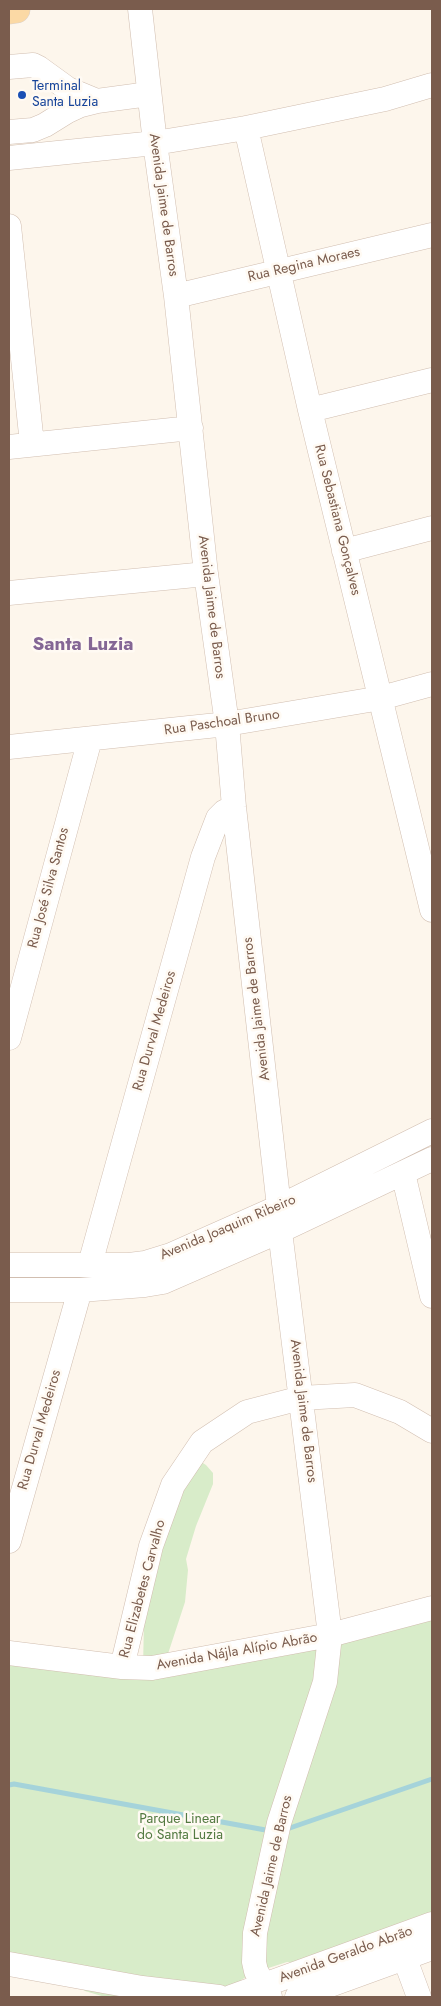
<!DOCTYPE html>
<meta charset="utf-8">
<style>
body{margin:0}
#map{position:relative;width:441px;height:2006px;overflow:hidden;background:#fdf6ec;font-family:Jost,sans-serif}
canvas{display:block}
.frame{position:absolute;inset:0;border:10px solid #7a5c4d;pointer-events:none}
</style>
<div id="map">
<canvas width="441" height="2006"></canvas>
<div class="frame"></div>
</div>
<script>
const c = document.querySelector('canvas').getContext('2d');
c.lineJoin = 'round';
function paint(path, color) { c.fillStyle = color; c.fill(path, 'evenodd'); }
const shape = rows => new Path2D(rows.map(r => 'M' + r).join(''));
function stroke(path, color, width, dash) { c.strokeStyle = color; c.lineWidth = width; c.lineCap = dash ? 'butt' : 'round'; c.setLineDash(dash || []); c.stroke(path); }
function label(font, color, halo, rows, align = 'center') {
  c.font = font + ' Jost,sans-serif'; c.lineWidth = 5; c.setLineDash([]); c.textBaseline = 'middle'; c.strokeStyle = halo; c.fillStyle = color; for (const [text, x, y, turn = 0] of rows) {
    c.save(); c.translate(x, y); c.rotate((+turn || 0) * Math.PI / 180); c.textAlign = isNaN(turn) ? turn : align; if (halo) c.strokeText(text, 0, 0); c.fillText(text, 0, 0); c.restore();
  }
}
paint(shape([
 [198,1460,206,1465,213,1473,213,1484,196,1526,186,1559,188,1570,185,1602,164,1666,432,1608,432,1916,295,1963,287,1962,253,1973,241,1980,233,1997,105,1997,85,1991,76,1985,9,1964,9,1653,143,1668,144,1621,156,1548]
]), '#d8ecc9');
stroke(shape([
 [9,1785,14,1784,271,1831],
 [284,1830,432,1779]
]), '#a5d3da', 5);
const minor = shape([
 [140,9,155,143,176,296,206,574,227,724,234,807,279,1207,280,1231,330,1635,325,1682,279,1823,255,1933,254,1962,256,1971,270,1997],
 [9,67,33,65,39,68,68,89,97,101],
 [246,128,310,410,432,910],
 [9,132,33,130,45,125,66,112,81,105,97,101,149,94],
 [9,158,155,143,246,128,385,99,432,85],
 [9,226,32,444],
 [176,296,432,235],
 [310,410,432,380],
 [9,447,191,428],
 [344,551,432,528],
 [9,593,206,574],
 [9,747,227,724,381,698,432,684],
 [9,1038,90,739],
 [403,1173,432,1296],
 [90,1264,203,857,218,818,224,812,234,807],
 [9,1265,129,1265,145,1263,171,1255,279,1207,432,1131],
 [9,1290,80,1290,145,1285,163,1282,280,1231,432,1159],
 [9,1541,80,1290],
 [9,1653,122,1667,152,1668,330,1635,432,1608],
 [122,1667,151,1546,173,1485,202,1442,247,1412,301,1398,355,1395,400,1412,432,1431],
 [405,1959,419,1997],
 [9,1964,142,1988,219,1997],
 [231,1997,432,1924],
 [297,1997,432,1948]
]);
const major = shape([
 [9,10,16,9]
]);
stroke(minor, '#d1beb0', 25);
stroke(major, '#dad1cd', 29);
stroke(minor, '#fff', 24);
stroke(major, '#fbd9a5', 28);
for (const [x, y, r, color] of [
 [22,95,5,"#1a4fb4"]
]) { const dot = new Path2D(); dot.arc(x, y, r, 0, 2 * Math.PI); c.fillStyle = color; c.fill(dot); stroke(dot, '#fffaf3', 2); }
label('14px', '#164399', '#fffaf3', [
 ["Terminal",32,87],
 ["Santa Luzia",32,103]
], 'left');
label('14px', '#7a5c4d', '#fffaf3', [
 ["Avenida Jaime de Barros",163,205,82],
 ["Rua Regina Moraes",304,265,-13],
 ["Rua Sebastiana Gonçalves",337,520,76],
 ["Avenida Jaime de Barros",211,607,83],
 ["Rua Paschoal Bruno",222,723,-8],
 ["Rua José Silva Santos",49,888,-75],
 ["Avenida Jaime de Barros",257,1009,-97],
 ["Rua Durval Medeiros",155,1031,-74],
 ["Avenida Joaquim Ribeiro",228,1228,-23],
 ["Avenida Jaime de Barros",303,1411,83],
 ["Rua Durval Medeiros",40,1430,-74],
 ["Rua Elizabetes Carvalho",143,1589,-75],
 ["Avenida Nájla Alípio Abrão",237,1652,-10],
 ["Avenida Jaime de Barros",272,1866,-77],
 ["Avenida Geraldo Abrão",346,1955,-20]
]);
label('14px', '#537a41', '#fffaf3', [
 ["Parque Linear",180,1820],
 ["do Santa Luzia",180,1836]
]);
label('bold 19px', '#846695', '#fffaf3', [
 ["Santa Luzia",83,645]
]);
</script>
